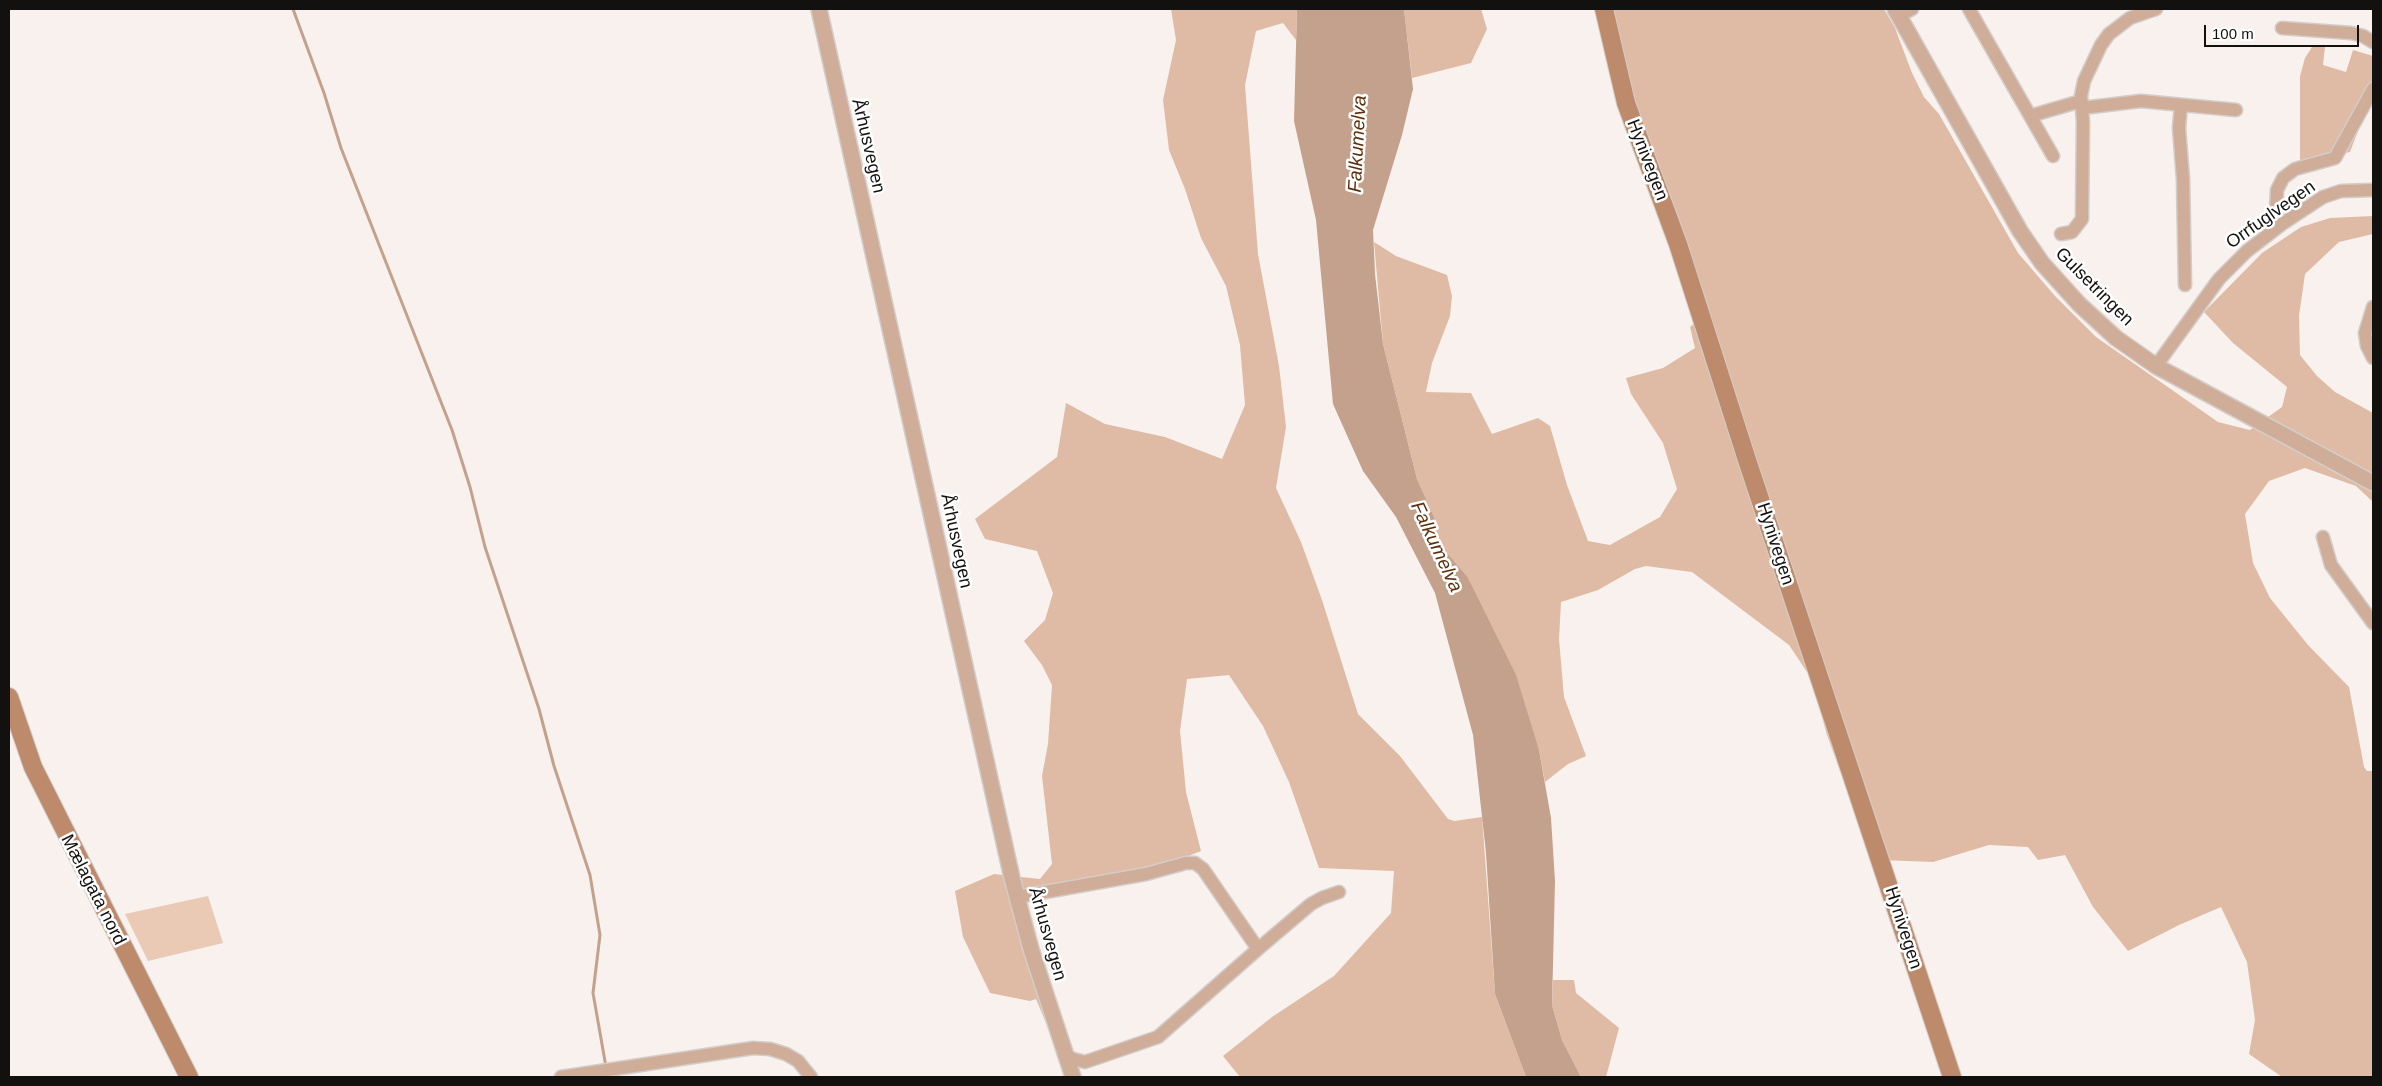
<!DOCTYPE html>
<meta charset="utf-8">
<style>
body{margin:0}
#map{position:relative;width:2382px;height:1086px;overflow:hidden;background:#f8f1ed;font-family:Helvetica,sans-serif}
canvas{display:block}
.frame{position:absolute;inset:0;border:10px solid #131110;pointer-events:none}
.scale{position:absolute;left:2204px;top:25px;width:155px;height:22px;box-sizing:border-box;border:2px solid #131110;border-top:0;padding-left:6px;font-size:15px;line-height:18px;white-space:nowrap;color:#131110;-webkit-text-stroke:4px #fff;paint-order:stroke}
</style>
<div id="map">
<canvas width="2382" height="1086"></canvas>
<div class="frame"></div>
<div class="scale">100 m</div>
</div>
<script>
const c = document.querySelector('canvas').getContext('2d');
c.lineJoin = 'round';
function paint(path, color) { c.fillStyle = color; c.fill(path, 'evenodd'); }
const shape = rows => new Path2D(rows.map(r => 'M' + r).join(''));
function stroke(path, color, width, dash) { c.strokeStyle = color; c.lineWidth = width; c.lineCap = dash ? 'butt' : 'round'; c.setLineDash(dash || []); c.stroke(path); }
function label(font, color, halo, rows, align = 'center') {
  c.font = font + ' Helvetica,sans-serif'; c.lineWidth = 5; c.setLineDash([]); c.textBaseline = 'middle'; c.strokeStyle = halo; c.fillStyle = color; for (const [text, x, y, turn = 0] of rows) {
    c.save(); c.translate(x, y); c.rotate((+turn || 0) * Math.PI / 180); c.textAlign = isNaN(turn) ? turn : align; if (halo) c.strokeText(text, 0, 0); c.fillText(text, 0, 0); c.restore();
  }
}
paint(shape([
 [208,896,223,943,148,961,125,914]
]), '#eac9b5');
paint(shape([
 [1171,9,1297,9,1296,40,1283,23,1256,31,1245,85,1258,254,1279,366,1286,427,1276,488,1301,542,1322,600,1358,714,1400,756,1448,819,1454,821,1482,817,1495,994,1526,1077,1240,1077,1223,1056,1272,1017,1334,976,1391,913,1394,871,1319,868,1289,782,1263,726,1229,675,1187,679,1180,731,1186,792,1201,851,1153,870,1019,893,1069,1077,1036,999,1030,1001,990,993,963,937,955,891,994,874,1040,879,1052,864,1042,776,1048,744,1052,685,1042,665,1024,641,1045,620,1053,593,1037,551,985,539,975,519,1057,457,1066,403,1105,424,1165,437,1222,459,1245,405,1240,345,1226,286,1201,238,1185,189,1169,150,1163,100,1176,40],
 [1404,9,1481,9,1487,29,1471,63,1412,78],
 [1598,9,1884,9,1895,28,1912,73,1924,97,1939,114,2018,253,2055,296,2096,337,2218,422,2250,430,2282,407,2287,387,2233,343,2204,312,2262,253,2301,227,2330,218,2373,216,2373,234,2339,242,2305,274,2299,316,2300,355,2317,376,2335,392,2373,413,2373,502,2356,486,2305,468,2269,481,2245,514,2253,563,2270,598,2308,645,2349,687,2364,767,2367,771,2373,771,2373,1077,2282,1077,2249,1054,2255,1020,2247,962,2221,907,2179,925,2128,951,2093,907,2065,855,2038,860,2028,847,1989,845,1933,862,1881,860,1869,850,1827,735,1811,678,1789,645,1692,572,1646,566,1635,569,1598,590,1561,602,1559,639,1564,697,1586,756,1568,764,1545,782,1539,750,1467,576,1434,538,1435,519,1417,479,1383,344,1374,242,1396,256,1447,275,1452,296,1450,316,1432,363,1426,392,1471,393,1492,434,1538,418,1550,426,1567,485,1588,541,1610,545,1660,517,1677,489,1663,443,1631,394,1626,378,1663,368,1695,348,1690,327,1695,323],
 [2312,47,2325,47,2323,65,2346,72,2353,50,2373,56,2373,105,2367,107,2350,152,2300,162,2300,76,2305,58],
 [1553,980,1574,980,1576,993,1619,1028,1606,1077,1581,1077,1562,1040,1552,1005]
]), '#dfbba5');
paint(shape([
 [1297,9,1404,9,1413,89,1402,135,1373,230,1375,274,1383,344,1417,479,1435,519,1434,538,1467,576,1516,675,1539,750,1551,818,1555,881,1552,1005,1562,1040,1581,1077,1526,1077,1495,994,1486,853,1473,735,1435,593,1396,517,1363,471,1333,404,1316,220,1294,121]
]), '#c4a18c');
stroke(shape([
 [293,9,324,93,341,148,452,430,470,487,485,547,539,709,554,766,590,875,600,935,593,993,606,1067]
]), '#c4a18c', 3);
const minor = shape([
 [1969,9,2053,156],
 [1899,16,1912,9],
 [2282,28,2351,33,2363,36,2373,42],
 [2181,105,2179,128,2183,179,2185,285],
 [2082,108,2141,101,2236,110],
 [2030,116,2081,101],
 [2276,213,2277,190,2283,178,2295,169,2335,158,2373,89],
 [2061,234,2072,232,2082,219,2083,122,2081,96,2084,81,2101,45,2109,34,2130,18,2156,9],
 [2373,307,2365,333,2367,346,2373,358],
 [2156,366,2219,279,2247,251,2282,224,2323,197,2341,191,2373,190],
 [2323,537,2331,565,2373,623],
 [1017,897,1146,874,1186,863,1195,863,1203,869,1258,949,1158,1037,1085,1062,1073,1059,1064,1054],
 [1258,949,1311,904,1322,898,1339,892],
 [561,1077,753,1048,770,1049,786,1054,798,1061,811,1077]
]);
const tertiary = shape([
 [819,9,1012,878,1031,949,1073,1077],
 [1895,9,2020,231,2042,263,2079,304,2116,338,2156,366,2373,483]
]);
const secondary = shape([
 [1604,9,1626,103,1678,244,1748,463,1952,1077],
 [9,697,33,767,189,1077]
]);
stroke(minor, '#d3cdca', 15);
stroke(tertiary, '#d3cdca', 18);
stroke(secondary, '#d3cdca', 20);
stroke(minor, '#d0ad98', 12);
stroke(tertiary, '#d0ad98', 15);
stroke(secondary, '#bd8b6b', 18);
label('18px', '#131110', '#fff', [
 ["Århusvegen",868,146,77],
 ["Hynivegen",1647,160,69],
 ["Orrfuglvegen",2271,215,-35],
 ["Gulsetringen",2094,287,45],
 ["Århusvegen",956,541,78],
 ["Hynivegen",1775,544,72],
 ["Mælagata nord",93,890,63],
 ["Hynivegen",1903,928,72],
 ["Århusvegen",1047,934,74]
]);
label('italic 19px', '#5e300d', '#fff', [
 ["Falkumelva",1358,144,-87],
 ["Falkumelva",1436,547,65]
]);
</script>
